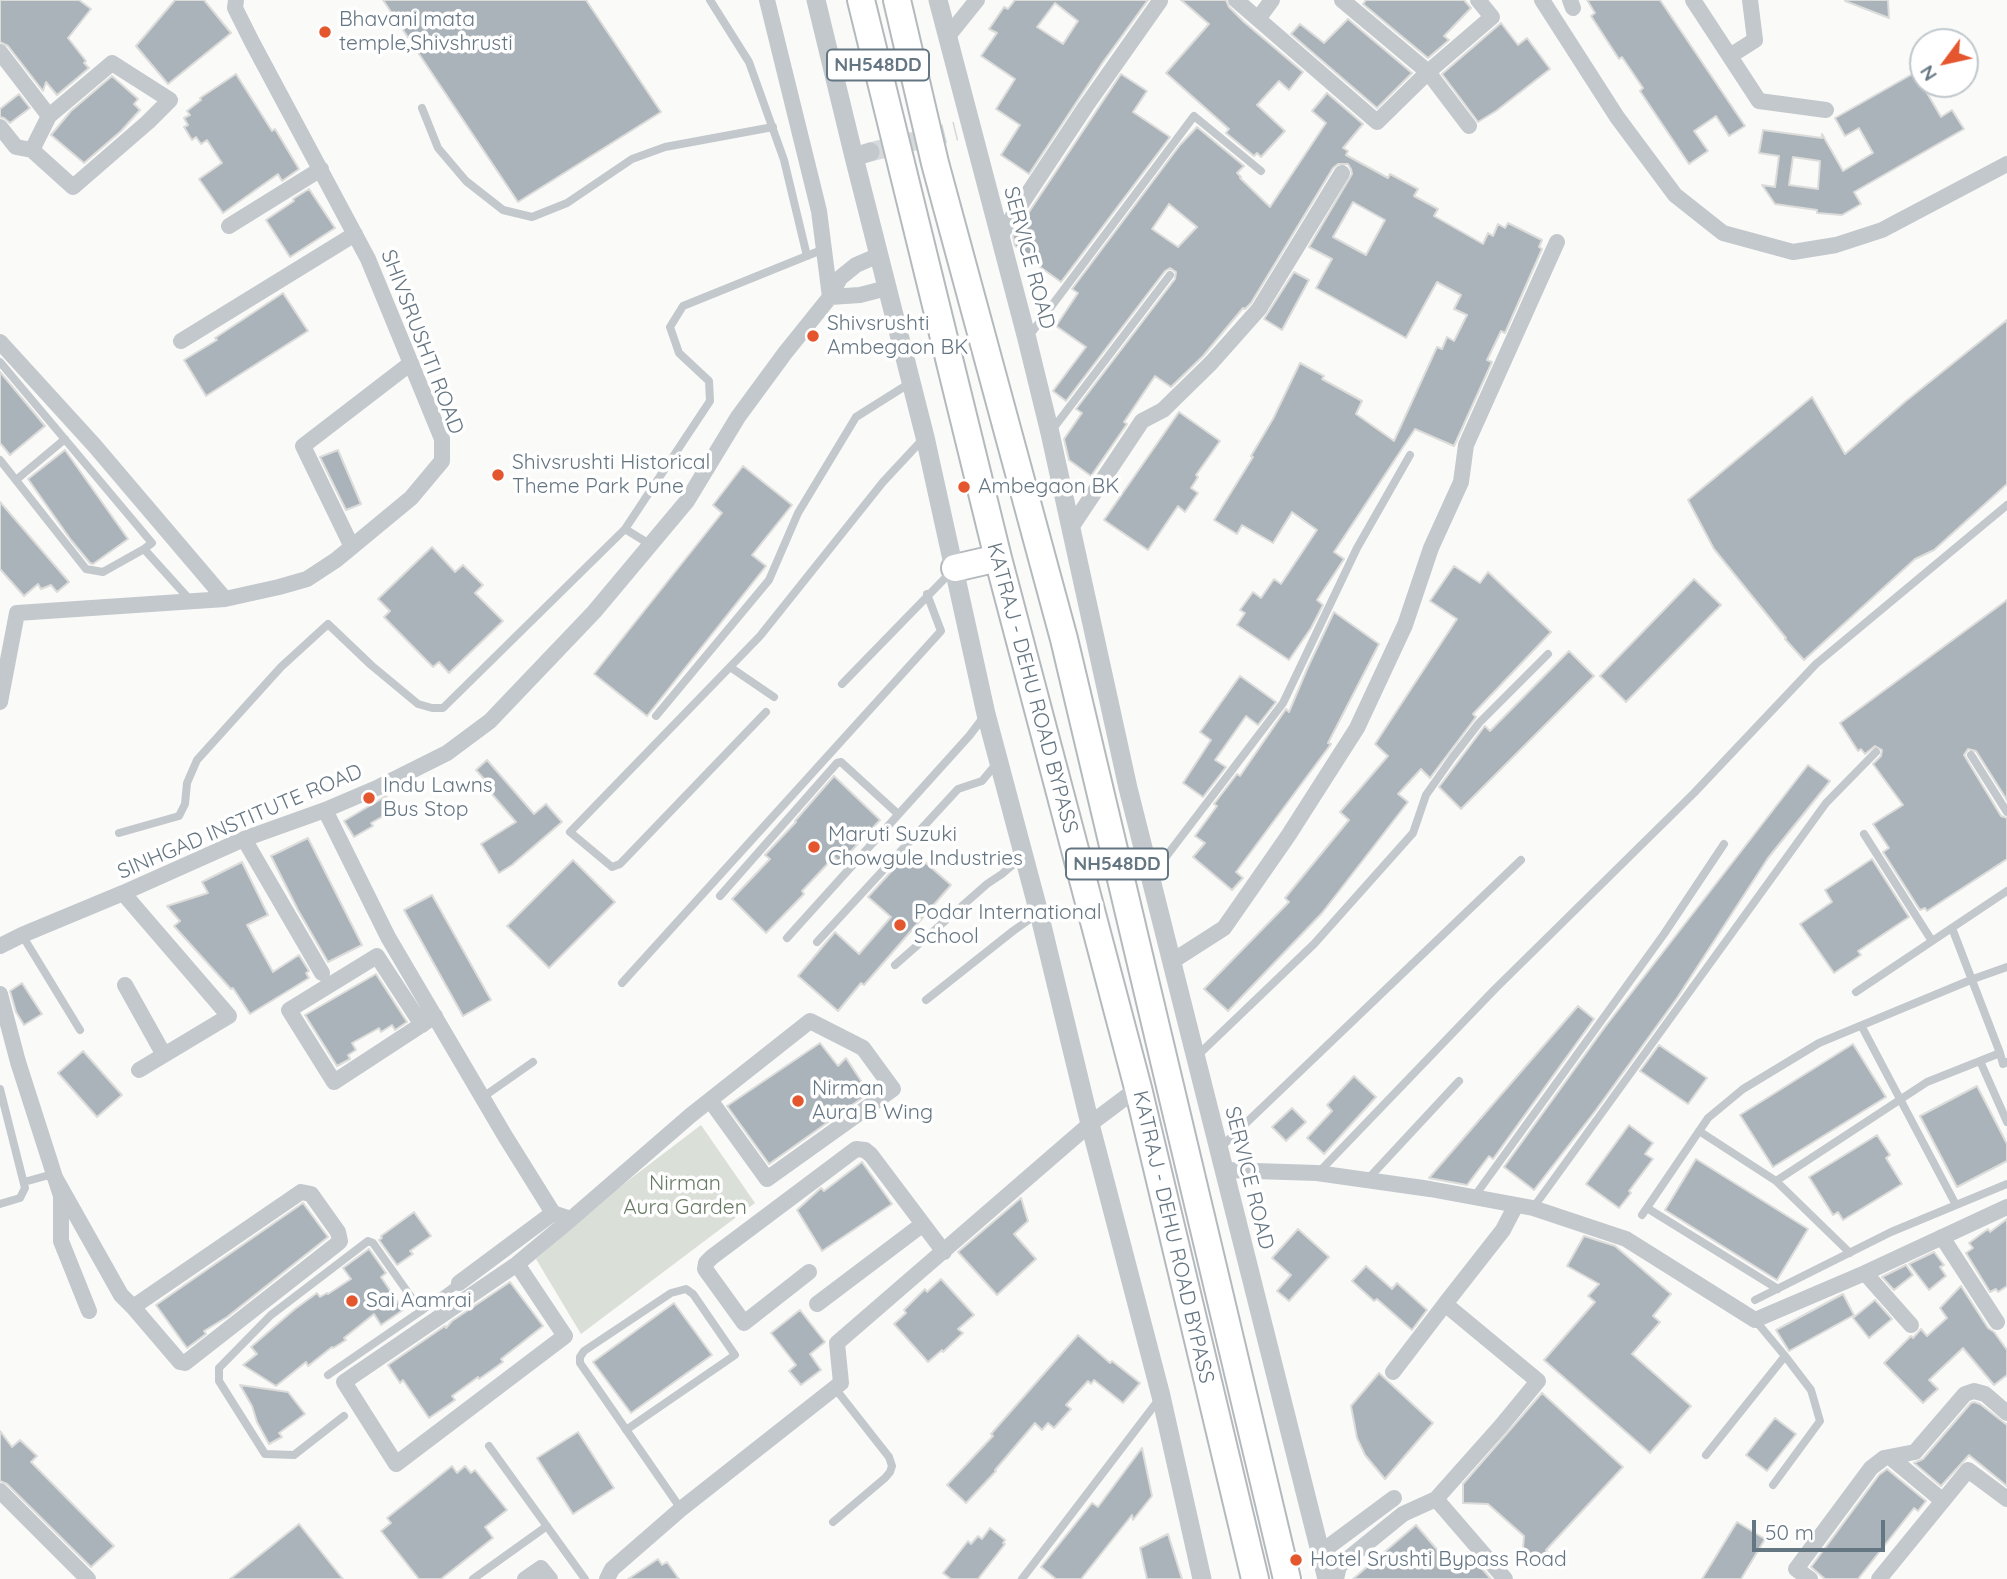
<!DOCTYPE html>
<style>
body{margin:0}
#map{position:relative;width:2007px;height:1579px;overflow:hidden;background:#fafaf8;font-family:Quicksand,sans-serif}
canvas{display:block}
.north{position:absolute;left:1909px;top:28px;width:70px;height:70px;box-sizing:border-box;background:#fff;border:2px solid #c1c8cd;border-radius:50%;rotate:237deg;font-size:19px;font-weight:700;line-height:28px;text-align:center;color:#657683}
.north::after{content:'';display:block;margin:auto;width:24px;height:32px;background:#e4572e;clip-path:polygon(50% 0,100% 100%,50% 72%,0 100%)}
.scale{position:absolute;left:1752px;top:1520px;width:133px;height:32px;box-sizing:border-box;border:4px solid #657683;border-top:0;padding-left:9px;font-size:21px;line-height:24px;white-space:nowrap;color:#657683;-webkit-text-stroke:5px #fff;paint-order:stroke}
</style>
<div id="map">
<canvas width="2007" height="1579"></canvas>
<div class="north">N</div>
<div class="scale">50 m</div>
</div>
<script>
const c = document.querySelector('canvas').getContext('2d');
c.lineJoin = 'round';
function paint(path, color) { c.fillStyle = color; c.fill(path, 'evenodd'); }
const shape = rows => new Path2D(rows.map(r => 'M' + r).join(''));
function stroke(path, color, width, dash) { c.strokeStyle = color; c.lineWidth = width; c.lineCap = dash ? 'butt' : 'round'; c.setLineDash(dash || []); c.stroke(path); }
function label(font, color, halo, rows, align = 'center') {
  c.font = font + ' Quicksand,sans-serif'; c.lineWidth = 7; c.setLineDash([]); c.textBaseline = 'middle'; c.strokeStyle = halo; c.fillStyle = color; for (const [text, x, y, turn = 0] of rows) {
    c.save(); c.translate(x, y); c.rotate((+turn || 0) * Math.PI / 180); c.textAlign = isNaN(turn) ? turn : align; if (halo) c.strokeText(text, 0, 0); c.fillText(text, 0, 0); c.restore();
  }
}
paint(shape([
 [701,1125,755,1203,581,1334,536,1259,617,1189]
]), '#dadfd7');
const building = shape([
 [0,0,79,0,91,9,68,38,86,61,84,63,89,68,57,95,46,82,43,91,8,46,0,42,0,0],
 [175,0,204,0,231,33,168,84,136,46,175,0],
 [383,0,586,0,661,112,518,202,383,0],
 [1015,0,1148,0,1103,62,1029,174,1001,155,1020,125,996,109,1015,79,981,56,997,33,989,29,1004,7,1008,9,1015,0],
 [1055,3,1078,21,1063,44,1037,27,1055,3],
 [1181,0,1226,0,1229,7,1244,22,1303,72,1289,90,1279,81,1257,105,1285,131,1261,157,1257,153,1254,156,1226,133,1229,129,1166,73,1209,24,1181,0],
 [1366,0,1464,0,1471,8,1444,36,1449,40,1428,58,1363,4,1366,0],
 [1587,0,1660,0,1745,126,1729,136,1716,116,1694,131,1708,151,1689,164,1640,91,1643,88,1622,57,1619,59,1591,16,1595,13,1587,0],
 [1845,0,1888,0,1889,18,1845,1,1845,0],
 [1348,19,1412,73,1377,108,1291,34,1300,24,1324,43,1348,19],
 [1501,23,1518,45,1527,38,1550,69,1496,111,1478,122,1442,74,1501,23],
 [1923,68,1923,86,1941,117,1952,110,1964,129,1854,192,1861,204,1842,215,1817,213,1817,210,1775,204,1762,185,1775,187,1779,156,1759,153,1763,130,1822,138,1822,134,1843,171,1873,153,1859,128,1845,136,1835,118,1923,68],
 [1793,157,1820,161,1818,189,1789,185,1793,157],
 [236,74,272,131,275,129,299,169,282,181,278,174,223,213,199,179,222,163,207,140,201,144,196,137,192,140,184,127,188,125,184,118,190,115,187,111,201,100,200,98,236,74],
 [1121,74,1147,91,1133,112,1170,137,1061,282,1036,264,1038,261,1015,246,1013,236,1121,74],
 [112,76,138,99,134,104,140,110,121,131,84,163,51,135,71,111,112,76],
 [1327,93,1363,124,1343,148,1348,151,1346,155,1388,178,1390,174,1418,189,1414,196,1438,209,1434,216,1483,244,1488,233,1493,236,1498,224,1505,228,1508,223,1542,240,1539,247,1542,249,1505,333,1501,331,1487,360,1492,362,1454,446,1415,429,1334,552,1344,559,1317,600,1323,605,1311,628,1289,660,1237,625,1245,613,1240,610,1253,592,1261,598,1274,579,1281,584,1317,530,1292,512,1273,543,1242,525,1237,534,1214,520,1253,457,1251,456,1273,419,1300,363,1324,376,1322,379,1362,401,1356,414,1394,441,1437,347,1442,349,1447,337,1454,341,1467,315,1454,309,1461,295,1437,282,1406,338,1316,288,1332,259,1309,247,1352,174,1351,169,1348,164,1338,164,1333,168,1251,303,1245,309,1243,308,1203,356,1171,387,1155,376,1124,422,1127,424,1091,476,1069,460,1064,439,1082,413,1076,409,1175,279,1176,272,1170,268,1165,271,1066,401,1053,391,1086,347,1056,326,1078,293,1072,289,1180,145,1197,127,1244,166,1237,173,1241,177,1240,178,1270,207,1326,123,1312,111,1327,93],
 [1353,202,1385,220,1366,255,1333,237,1353,202],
 [1169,204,1197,227,1178,247,1152,229,1169,204],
 [19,94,30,108,10,123,4,118,0,117,0,109,19,94],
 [309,189,335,228,290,257,266,220,294,201,293,199,309,189],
 [1294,272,1309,280,1282,330,1264,319,1294,272],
 [283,293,308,331,206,396,184,360,217,340,215,338,283,293],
 [2007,320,2007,484,1934,550,1915,559,1804,660,1785,639,1786,638,1714,549,1688,500,1812,397,1845,454,1906,401,2007,320],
 [0,372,45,426,10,455,0,443,0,372],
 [1179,412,1220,441,1196,475,1198,477,1191,488,1198,493,1185,512,1178,506,1148,550,1104,520,1179,412],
 [65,450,128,539,93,564,90,563,71,540,28,479,65,450],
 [338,450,361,504,346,510,320,457,338,450],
 [743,466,792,505,752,555,766,566,647,716,594,674,722,513,713,505,743,466],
 [0,502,69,582,57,592,51,585,41,589,38,584,24,596,0,569,0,502],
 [432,547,455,572,463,565,483,585,475,593,503,621,449,673,439,662,433,667,384,617,390,611,378,599,432,547],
 [1454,566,1480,583,1488,572,1551,632,1473,714,1476,717,1430,778,1421,769,1398,794,1408,802,1322,913,1228,1011,1204,989,1289,902,1285,898,1349,820,1340,812,1388,756,1375,744,1457,619,1430,601,1454,566],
 [1694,579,1721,605,1626,702,1600,676,1694,579],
 [2007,600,2007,800,1976,751,1968,749,1964,755,2001,816,2007,818,2007,859,1927,911,1925,908,1920,910,1883,852,1889,848,1873,824,1903,805,1873,764,1881,756,1882,750,1875,746,1865,754,1861,749,1858,751,1840,723,2007,600],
 [1334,612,1379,644,1328,743,1331,744,1236,872,1243,878,1232,890,1193,857,1205,843,1195,836,1217,806,1214,804,1237,774,1240,776,1286,709,1289,712,1308,667,1334,612],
 [1569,651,1594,676,1461,809,1439,787,1484,727,1485,726,1490,731,1569,651],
 [1240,676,1276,702,1258,725,1246,716,1215,760,1226,767,1203,797,1183,783,1211,740,1200,732,1240,676],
 [487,760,534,814,546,804,562,822,512,865,499,873,481,844,516,822,491,793,494,790,476,770,487,760],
 [1808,765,1830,781,1768,858,1677,998,1596,1110,1534,1190,1504,1167,1605,1027,1808,765],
 [834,776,880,820,840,863,834,857,802,891,804,894,766,933,732,899,770,859,765,855,796,822,795,821,834,776],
 [386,796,394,810,371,823,373,826,354,837,344,821,386,796],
 [308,838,362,945,328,962,298,910,271,856,308,838],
 [911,850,951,885,864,985,861,983,838,1011,798,976,835,932,859,954,891,917,868,897,911,850],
 [1872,859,1909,917,1858,951,1861,955,1834,973,1800,924,1832,902,1825,890,1872,859],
 [573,860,615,902,549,968,507,926,573,860],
 [242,862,268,915,247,925,273,972,299,955,309,971,306,973,309,978,250,1014,233,988,231,989,174,926,180,921,167,906,208,893,202,882,242,862],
 [432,895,491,1000,463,1016,404,910,432,895],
 [376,974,407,1022,395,1030,392,1025,381,1032,379,1028,352,1043,356,1050,348,1055,350,1059,337,1066,305,1015,376,974],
 [22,983,42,1014,24,1025,16,1012,10,991,22,983],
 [1578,1006,1594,1019,1493,1159,1489,1156,1467,1185,1429,1178,1578,1006],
 [820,1043,838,1066,846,1058,869,1093,769,1164,727,1106,820,1043],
 [1853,1044,1886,1097,1773,1167,1740,1115,1853,1044],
 [1659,1045,1707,1078,1688,1104,1640,1071,1659,1045],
 [83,1051,122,1095,97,1117,58,1073,83,1051],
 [1354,1076,1376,1097,1324,1154,1307,1138,1332,1111,1327,1105,1354,1076],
 [1977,1086,2007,1144,2007,1161,1957,1187,1920,1116,1977,1086],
 [1292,1108,1306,1122,1286,1141,1272,1127,1292,1108],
 [1629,1125,1653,1143,1645,1154,1653,1159,1629,1191,1631,1193,1619,1208,1586,1184,1629,1125],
 [1877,1135,1890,1155,1886,1158,1902,1184,1843,1220,1838,1212,1833,1215,1809,1177,1877,1135],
 [1696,1159,1808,1229,1777,1280,1665,1210,1696,1159],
 [862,1162,892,1204,822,1251,797,1210,821,1188,824,1191,862,1162],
 [1021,1198,1028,1221,1014,1234,1036,1259,997,1295,958,1252,1021,1198],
 [303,1203,328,1237,227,1317,204,1331,206,1334,187,1348,156,1305,303,1203],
 [414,1212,431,1236,410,1251,413,1254,397,1265,379,1240,382,1238,381,1236,414,1212],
 [2007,1219,2007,1286,1998,1292,1996,1289,1990,1292,1966,1253,1973,1248,1969,1243,1988,1229,1990,1232,2007,1219],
 [1298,1229,1329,1257,1289,1301,1277,1291,1291,1275,1272,1258,1298,1229],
 [1584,1236,1615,1246,1671,1294,1653,1316,1660,1322,1632,1354,1691,1406,1650,1453,1544,1360,1595,1302,1588,1296,1599,1284,1567,1266,1584,1236],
 [369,1249,386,1273,381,1277,403,1310,381,1325,374,1314,344,1338,346,1340,333,1348,332,1347,308,1366,306,1362,276,1386,243,1365,257,1354,251,1347,295,1309,317,1293,320,1297,327,1293,328,1294,351,1279,343,1268,369,1249],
 [1934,1252,1944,1265,1940,1267,1946,1276,1929,1290,1909,1264,1934,1252],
 [1906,1265,1913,1275,1894,1290,1882,1277,1906,1265],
 [1366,1266,1392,1289,1397,1283,1427,1310,1412,1330,1377,1299,1374,1301,1352,1281,1366,1266],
 [941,1279,974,1315,958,1329,963,1333,943,1352,942,1350,928,1362,894,1324,906,1313,904,1310,925,1289,927,1292,941,1279],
 [510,1282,543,1326,501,1359,503,1362,479,1379,478,1377,452,1396,455,1400,429,1418,403,1380,400,1383,388,1365,445,1326,446,1328,452,1321,510,1282],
 [1961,1286,1988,1328,1994,1332,2007,1350,2007,1375,1994,1385,1963,1348,1929,1380,1938,1389,1923,1403,1884,1363,1911,1336,1913,1338,1921,1329,1927,1336,1947,1318,1940,1308,1961,1286],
 [1843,1294,1854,1315,1789,1351,1776,1330,1843,1294],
 [1875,1300,1892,1319,1869,1338,1853,1318,1875,1300],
 [674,1303,712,1355,631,1413,593,1362,674,1303],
 [800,1310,825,1342,810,1354,821,1370,801,1385,789,1371,796,1365,771,1333,800,1310],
 [1078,1335,1110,1363,1112,1361,1140,1383,1123,1403,1094,1380,1091,1384,1088,1381,1066,1405,1071,1409,1054,1428,1048,1423,1042,1430,1035,1423,995,1470,996,1471,966,1503,947,1485,993,1436,991,1434,1078,1335],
 [1379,1373,1433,1423,1385,1479,1365,1455,1357,1438,1351,1406,1379,1373],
 [240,1385,288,1392,305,1414,279,1433,282,1437,269,1444,257,1422,252,1406,240,1385],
 [1542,1393,1623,1467,1546,1550,1556,1560,1522,1561,1524,1536,1488,1504,1463,1503,1463,1484,1542,1393],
 [1974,1402,1980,1404,2007,1425,2007,1486,1969,1455,1941,1486,1914,1463,1923,1459,1971,1403,1974,1402],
 [1775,1418,1796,1434,1767,1471,1746,1455,1775,1418],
 [0,1431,12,1447,20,1440,37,1456,31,1462,114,1546,91,1567,7,1484,0,1481,0,1431],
 [578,1432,614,1488,573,1514,537,1458,578,1432],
 [1142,1448,1152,1496,1133,1520,1132,1515,1081,1579,1056,1579,1041,1567,1092,1503,1098,1507,1142,1448],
 [452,1466,457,1473,465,1466,471,1473,475,1470,507,1510,485,1527,493,1538,441,1579,419,1579,381,1531,391,1523,387,1518,452,1466],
 [1887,1469,1926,1501,1918,1511,1914,1508,1858,1579,1825,1579,1811,1567,1879,1475,1887,1469],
 [1737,1522,1765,1539,1741,1579,1702,1579,1737,1522],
 [299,1524,343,1579,230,1579,299,1524],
 [1416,1525,1451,1566,1467,1552,1491,1579,1353,1579,1416,1525],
 [990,1528,1005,1540,1003,1543,1005,1544,978,1579,951,1579,943,1573,968,1541,971,1544,978,1536,982,1539,990,1528],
 [1168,1534,1182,1579,1147,1579,1140,1548,1168,1534],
 [658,1559,662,1565,667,1562,679,1579,628,1579,658,1559]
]);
paint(building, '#aab3b9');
stroke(building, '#dcdcda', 2);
stroke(shape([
 [870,152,956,131]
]), '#d5d9db', 19, [19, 10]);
const trunk = shape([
 [861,0,998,558,1138,1088,1255,1579],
 [897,0,935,163,1064,639,1287,1579],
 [955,568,998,558]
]);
stroke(trunk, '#b4b9bd', 30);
stroke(shape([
 [710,0,749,62,784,160,807,256],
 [422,108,438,148,466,181,503,210,532,217,567,203,632,159,665,147,773,127],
 [1029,336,1194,116,1261,171],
 [0,362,152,543,144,549],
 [1052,430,1170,275],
 [0,460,86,569,103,572,144,549,191,601],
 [16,480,65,439],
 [625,529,710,401,709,381,679,353,670,327,683,306,824,249],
 [730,667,774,697],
 [842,684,953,570],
 [766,712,620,864,612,867,570,832,760,636,883,482,923,439],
 [656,716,769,580,798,513,856,417,910,383],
 [1971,755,2007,812],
 [119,833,179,816,185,804,187,783,197,760,281,667,328,624,371,665,418,704,432,708,443,708,625,529,651,545],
 [1864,834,1932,941],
 [1152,875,1283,703,1357,548,1410,455],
 [720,896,837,763,841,762,898,814],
 [22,935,80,1030],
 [787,938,970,735,985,715],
 [817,942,958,789,982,781,997,763],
 [895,965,987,884,1002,874,1023,856],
 [622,983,941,631,927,594],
 [1856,992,2007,891],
 [926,1000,1013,931,1037,914],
 [1862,1027,1956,1205],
 [2000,1053,2003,1064,2007,1062],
 [1196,1057,1314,944,1413,833,1426,795,1452,758,1479,723,1548,654],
 [1980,1061,2007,1122],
 [0,1089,25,1188,20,1198,0,1204],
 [483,1097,533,1062],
 [1699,1131,1776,1181,1850,1253],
 [1221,1147,1521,860],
 [1319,1172,1495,989,1694,793,1816,664,2007,505],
 [1367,1180,1459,1081],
 [1776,1181,1927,1082,2000,1053,1952,928],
 [24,1182,53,1174],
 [1474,1197,1664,934,1724,844],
 [1533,1208,1826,803,1876,752],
 [1647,1208,1778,1289],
 [1642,1215,1708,1118,1743,1089,1819,1043,1973,979,2007,967],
 [1755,1300,1891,1232,2007,1184],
 [421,1311,459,1283],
 [1755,1320,1785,1356,1811,1390,1820,1421,1773,1485],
 [328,1375,421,1311,373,1243,368,1241,271,1315,219,1368,219,1381,265,1454,294,1455,344,1416],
 [626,1430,735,1355,693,1294,686,1289,671,1293,584,1351,580,1357,580,1363,681,1509],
 [489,1446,585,1579],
 [1706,1455,1785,1356],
 [833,1522,885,1478,890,1472,892,1466,889,1457,834,1387],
 [473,1579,547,1526],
 [1022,1579,1160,1398]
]), '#c3c8cc', 8);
stroke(shape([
 [767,0,819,211,830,297],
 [1236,0,1258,19],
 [1272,0,1258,19,1377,122,1428,72,1342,0],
 [1542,0,1617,117,1675,195,1723,233,1793,252,1836,245,1882,230,2007,164],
 [1570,0,1573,8],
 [1693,0,1759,101,1826,110],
 [948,36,977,0],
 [0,52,49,116],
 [1730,56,1755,40,1750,0],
 [112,63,170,100,148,122,73,187,32,150,49,116,112,63],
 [1469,126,1428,72,1492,17,1478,0],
 [0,127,16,147,32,150],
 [229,226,321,169],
 [1000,236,1086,106,1160,1],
 [830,297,860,295,887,288],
 [181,341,355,234],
 [0,342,94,445,225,599],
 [1070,529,1142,421,1163,410,1211,363,1259,309,1342,173],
 [352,547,303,446,411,363],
 [0,702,17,613,225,599,279,587,307,579,336,560,411,498,442,461,442,439,368,259,252,42,235,8,236,0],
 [325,810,388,937,505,1136,553,1213],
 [244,839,322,973],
 [123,893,229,1016,139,1070],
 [0,946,22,935,123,893,244,839,325,810,379,787,447,753,490,721,594,612,687,501,738,417,785,353,830,297,840,278,856,265,879,255],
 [1171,962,1224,928,1288,836,1357,728,1405,625,1431,548,1461,482,1466,445,1557,242],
 [125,985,164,1055],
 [0,994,18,1062,61,1196,61,1241,89,1311],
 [422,1025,377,956,289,1010,334,1082,435,1016],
 [1224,1170,1317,1173,1430,1189,1533,1208,1626,1239,1755,1320,1865,1273,2007,1207],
 [53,1174,121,1295,133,1307,301,1192,311,1194,338,1232,340,1241,337,1244,185,1363,180,1362,133,1307],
 [553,1213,571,1219,691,1115,710,1100,810,1021,863,1048,893,1089,767,1179,710,1100],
 [1942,1237,1997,1322],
 [517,1264,565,1336,396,1464,344,1382,517,1264,571,1219],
 [809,1272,744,1323,705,1269,706,1263,712,1257,856,1149,865,1150,871,1155,944,1252],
 [1865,1273,1911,1325],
 [459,1283,553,1213],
 [817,1304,923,1224],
 [1445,1304,1503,1230,1516,1205],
 [1393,1372,1445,1304,1538,1381,1501,1426,1436,1499],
 [1890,1457,1943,1501],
 [0,1491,88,1579],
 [1320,1553,1394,1498],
 [525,1579,541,1568,550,1579],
 [607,1579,612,1569,681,1509,841,1383,837,1343,1090,1124,1138,1088],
 [1336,1579,1339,1566,1403,1514,1436,1499,1505,1579],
 [1810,1579,1796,1569,1871,1468,1884,1458,1915,1452,1965,1394,1974,1391,1985,1394,2007,1413],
 [1879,1579,1968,1470,2007,1499]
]), '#c3c8cc', 16);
stroke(shape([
 [816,0,854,157],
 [938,0,1027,339,1050,433,1128,788,1327,1579],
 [870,152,854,157,925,437,986,714,1039,913,1090,1124,1161,1396,1202,1579]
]), '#c3c8cc', 19);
stroke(trunk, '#fff', 26);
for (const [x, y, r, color] of [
 [325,32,7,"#e4572e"],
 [813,336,7,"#e4572e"],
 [498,475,7,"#e4572e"],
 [964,487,7,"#e4572e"],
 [369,798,7,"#e4572e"],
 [814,847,7,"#e4572e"],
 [900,925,7,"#e4572e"],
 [798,1101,7,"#e4572e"],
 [352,1301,7,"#e4572e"],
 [1296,1560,7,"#e4572e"]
]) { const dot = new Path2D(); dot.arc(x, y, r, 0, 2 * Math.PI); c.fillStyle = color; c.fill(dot); stroke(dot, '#fff', 2.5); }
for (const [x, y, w] of [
 [878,65,102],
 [1117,864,102]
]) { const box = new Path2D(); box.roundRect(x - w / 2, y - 15.5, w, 31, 5); c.fillStyle = '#fff'; c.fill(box); stroke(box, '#657683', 2); }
label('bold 19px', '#657683', null, [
 ["NH548DD",878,65],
 ["NH548DD",1117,864]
]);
label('21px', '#657683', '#fff', [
 ["Bhavani mata",339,20],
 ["temple,Shivshrusti",339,44],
 ["Shivsrushti",827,324],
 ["Ambegaon BK",827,348],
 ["Shivsrushti Historical",512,463],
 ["Theme Park Pune",512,487],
 ["Ambegaon BK",978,487],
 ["Indu Lawns",383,786],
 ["Bus Stop",383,810],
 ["Maruti Suzuki",828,835],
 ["Chowgule Industries",828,859],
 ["Podar International",914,913],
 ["School",914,937],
 ["Nirman",812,1089],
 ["Aura B Wing",812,1113],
 ["Sai Aamrai",366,1301],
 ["Hotel Srushti Bypass Road",1310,1560]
], 'left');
label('21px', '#657683', '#fff', [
 ["SERVICE ROAD",1029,258,75],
 ["SHIVSRUSHTI ROAD",422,342,69],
 ["KATRAJ - DEHU ROAD BYPASS",1032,688,75],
 ["SINHGAD INSTITUTE ROAD",240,822,-23],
 ["SERVICE ROAD",1249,1178,76],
 ["KATRAJ - DEHU ROAD BYPASS",1173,1237,77]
]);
label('21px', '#687a64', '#fff', [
 ["Nirman",685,1184],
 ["Aura Garden",685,1208]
]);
</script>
